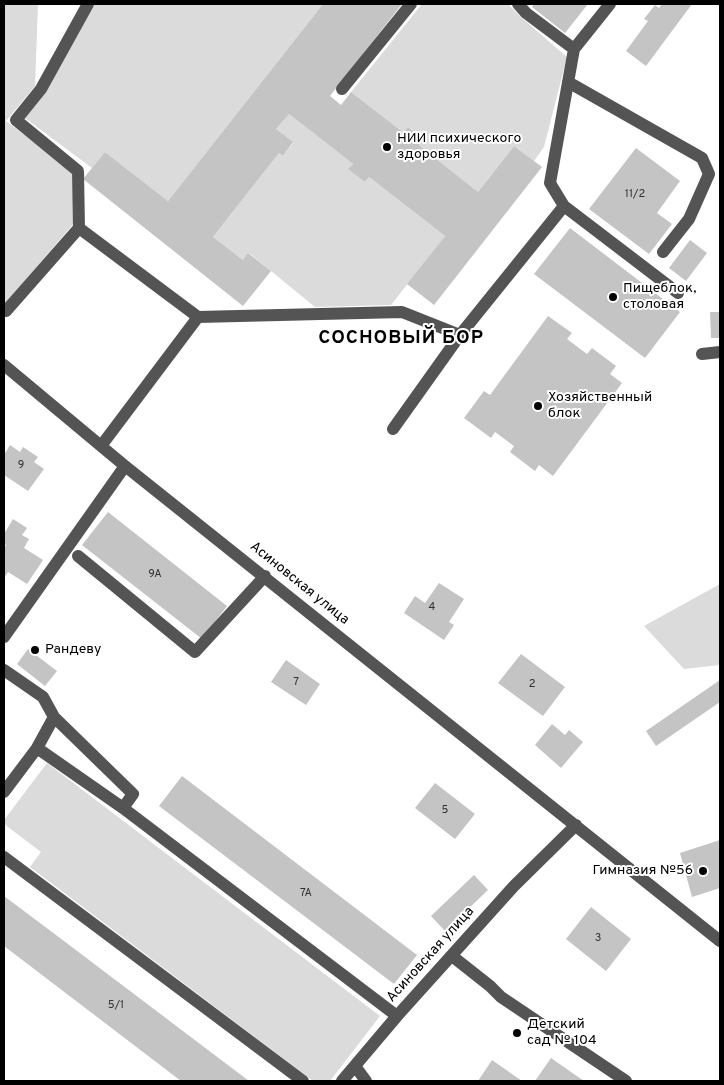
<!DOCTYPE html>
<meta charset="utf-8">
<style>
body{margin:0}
#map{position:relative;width:724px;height:1085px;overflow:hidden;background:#fff;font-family:Overpass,sans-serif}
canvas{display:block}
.frame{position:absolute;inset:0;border:5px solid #000;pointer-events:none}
</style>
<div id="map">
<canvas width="724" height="1085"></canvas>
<div class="frame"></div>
</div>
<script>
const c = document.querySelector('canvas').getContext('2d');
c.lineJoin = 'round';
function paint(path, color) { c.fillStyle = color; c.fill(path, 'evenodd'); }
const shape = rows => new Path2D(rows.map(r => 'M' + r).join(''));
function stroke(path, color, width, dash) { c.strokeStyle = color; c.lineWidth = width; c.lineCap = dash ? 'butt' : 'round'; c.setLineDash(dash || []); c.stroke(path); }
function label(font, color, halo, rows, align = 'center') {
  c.font = font + ' Overpass,sans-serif'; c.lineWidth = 4; c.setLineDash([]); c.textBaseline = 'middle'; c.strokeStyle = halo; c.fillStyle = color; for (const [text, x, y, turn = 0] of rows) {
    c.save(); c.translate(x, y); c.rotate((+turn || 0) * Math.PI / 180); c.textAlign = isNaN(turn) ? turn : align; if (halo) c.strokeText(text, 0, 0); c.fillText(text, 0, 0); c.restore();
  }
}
paint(shape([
 [4,4,38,4,35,86,6,121,73,172,75,222,4,305],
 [95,4,323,4,168,201,105,152,92,168,25,118,46,92],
 [422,4,508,4,522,18,567,57,544,147,534,161,514,146,478,192,419,145,423,139,409,127,404,133,351,92],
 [289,114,353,164,349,169,365,182,369,177,445,236,391,305,315,307,249,253,243,260,213,237,279,153,283,156,293,143,276,129],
 [720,584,720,665,684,669,644,626],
 [47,763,380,1016,330,1081,313,1081,30,867,41,852,4,824,4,820]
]), '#dbdbdb');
paint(shape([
 [323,4,402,4,330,96,341,105,351,92,404,133,408,127,424,139,419,145,478,192,514,146,542,167,434,305,407,284,445,236,369,177,365,182,348,169,353,164,289,114,276,129,293,142,283,156,279,153,213,237,243,260,248,253,271,271,243,306,83,179,105,152,168,201],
 [534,4,588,4,565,33,532,7],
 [662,4,692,4,646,66,626,51,648,21,644,19,655,5,659,8],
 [636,148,680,181,657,213,672,224,649,254,589,209],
 [570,228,680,312,645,358,534,274],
 [690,240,707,253,686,281,669,268],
 [710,312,720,312,720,338,711,338],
 [548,316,572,333,567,339,587,354,592,348,616,366,610,374,622,383,553,476,539,465,535,471,510,452,514,446,495,432,491,438,464,418,484,391,490,395],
 [10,445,20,452,23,447,38,457,34,462,44,469,28,491,4,475,4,455],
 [108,512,227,606,202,639,82,545],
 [13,519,27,528,22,535,29,539,24,548,43,560,27,584,8,572,4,578,4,549,6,545,4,544,4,534],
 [439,583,464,599,449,622,454,625,444,640,404,613,415,596,425,603],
 [28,649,57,671,45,686,17,664],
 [521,654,565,687,543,716,498,683],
 [286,660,320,684,306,705,271,682],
 [720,680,720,702,656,746,646,731],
 [552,724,565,735,569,730,583,742,561,768,535,745],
 [182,776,417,955,394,984,159,806],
 [435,783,475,814,455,839,415,808],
 [720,840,720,888,692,897,680,853],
 [474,875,488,890,445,931,431,916],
 [4,896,56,935,249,1081,181,1081,4,946],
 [591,907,631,939,606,971,566,939],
 [551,1058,584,1081,535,1081],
 [492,1060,522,1081,478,1081]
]), '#c4c4c4');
stroke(shape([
 [88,4,41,89,16,120,78,171,79,228,198,317,402,312,460,335],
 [518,4,526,13,574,49],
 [568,82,702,158,709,174,689,219,663,252],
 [342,89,411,4],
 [564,206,678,293],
 [6,311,79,228],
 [702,354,720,352],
 [4,365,125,466,720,941],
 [393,429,460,335,564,206,550,183,574,49,610,4],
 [101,446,198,317],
 [78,556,195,652,265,576],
 [4,637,125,466],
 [4,670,43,697,54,717,133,794,123,808,397,1016],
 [37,748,123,808],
 [4,792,37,748,54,717],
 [4,857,303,1081],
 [452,956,490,986,501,997,626,1081],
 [355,1066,366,1081],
 [342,1081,397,1016,514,886,576,825]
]), '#545454', 12);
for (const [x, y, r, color] of [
 [387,147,5,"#000"],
 [613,297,5,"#000"],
 [538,406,5,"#000"],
 [35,650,5,"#000"],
 [703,871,5,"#000"],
 [517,1033,5,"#000"]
]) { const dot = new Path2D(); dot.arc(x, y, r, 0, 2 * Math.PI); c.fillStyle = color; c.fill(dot); stroke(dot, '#fff', 2); }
label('11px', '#313131', null, [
 ["11/2",635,195],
 ["9",21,466],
 ["9А",155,575],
 ["4",432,608],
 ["7",296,683],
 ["2",532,685],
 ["5",445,811],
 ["7А",306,894],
 ["3",598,939],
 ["5/1",116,1006]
]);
label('14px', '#000', '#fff', [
 ["НИИ психического",397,139],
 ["здоровья",397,155],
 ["Пищеблок,",623,289],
 ["столовая",623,305],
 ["Хозяйственный",548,398],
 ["блок",548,414],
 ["Рандеву",45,650],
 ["Гимназия №56",693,871,"right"],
 ["Детский",527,1025],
 ["сад № 104",527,1041]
], 'left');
label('14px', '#000', '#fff', [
 ["Асиновская улица",299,584,39],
 ["Асиновская улица",431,955,-48]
]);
c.letterSpacing = '1px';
label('bold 19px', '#000', '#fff', [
 ["СОСНОВЫЙ БОР",401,339]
]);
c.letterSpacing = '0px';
</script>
